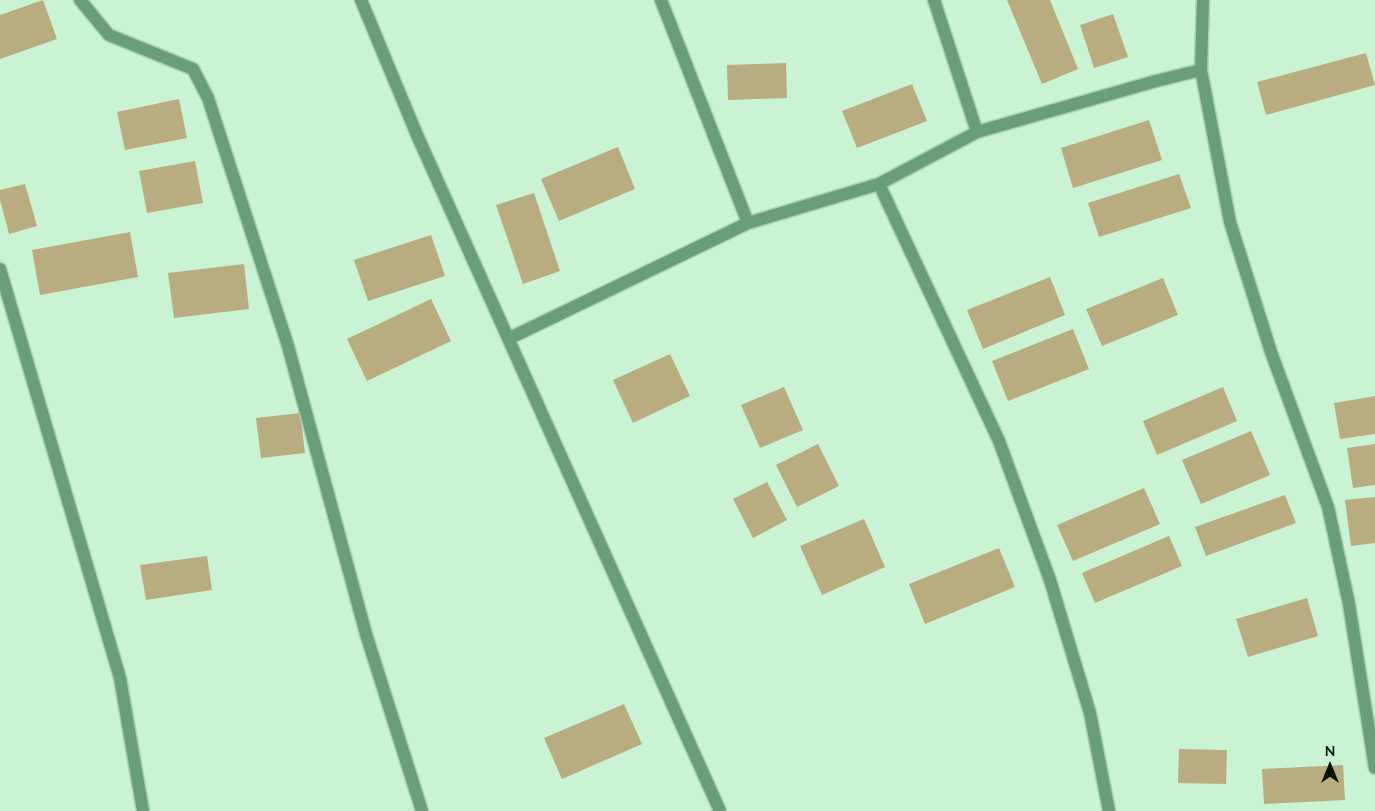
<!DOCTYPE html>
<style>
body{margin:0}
#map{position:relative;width:1375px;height:811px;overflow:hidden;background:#caf3d4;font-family:Mulish,sans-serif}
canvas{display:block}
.north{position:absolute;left:1305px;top:741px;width:50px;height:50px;-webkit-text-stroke:4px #caf3d4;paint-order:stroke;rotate:0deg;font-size:14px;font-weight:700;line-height:20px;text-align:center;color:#041107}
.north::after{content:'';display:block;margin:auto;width:18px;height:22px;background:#041107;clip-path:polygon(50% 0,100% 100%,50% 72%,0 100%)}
</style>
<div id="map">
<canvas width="1375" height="811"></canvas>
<div class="north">N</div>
</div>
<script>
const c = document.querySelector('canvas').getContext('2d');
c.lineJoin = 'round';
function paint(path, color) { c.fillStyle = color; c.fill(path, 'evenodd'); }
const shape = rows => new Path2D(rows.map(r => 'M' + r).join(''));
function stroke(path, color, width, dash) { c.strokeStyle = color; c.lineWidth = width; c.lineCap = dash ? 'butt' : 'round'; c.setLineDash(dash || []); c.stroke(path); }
paint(shape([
 [43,0,57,39,0,59,0,15],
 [1007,0,1050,0,1078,69,1042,84],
 [1113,14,1128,57,1094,68,1080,25],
 [1366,53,1375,85,1266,115,1257,82],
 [786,63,787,98,728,100,727,65],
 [912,84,927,121,857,148,842,111],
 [179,99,187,138,125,150,117,112],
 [1149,120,1162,160,1073,188,1061,148],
 [618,147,635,189,559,221,541,179],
 [195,161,203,203,147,213,139,171],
 [1179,174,1191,208,1099,237,1088,203],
 [25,184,37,226,9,234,0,200,0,190],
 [534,193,560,271,523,284,496,205],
 [130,232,138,277,40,295,32,250],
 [431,235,445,276,368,301,354,260],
 [244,264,249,309,174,318,168,273],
 [1050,277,1065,315,983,349,967,310],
 [1163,278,1178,315,1102,346,1086,309],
 [431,299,451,341,367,381,347,339],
 [1073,329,1089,369,1008,401,992,361],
 [670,354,690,396,633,423,613,380],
 [784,387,803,430,760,448,741,405],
 [1223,387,1237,421,1157,455,1143,421],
 [1375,396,1375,434,1340,439,1334,403],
 [300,413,305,453,261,458,256,418],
 [1251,431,1270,475,1201,504,1182,460],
 [818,444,839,486,797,507,776,465],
 [1375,444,1375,485,1353,488,1347,448],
 [767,482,787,520,753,538,733,499],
 [1144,488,1160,524,1073,561,1057,525],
 [1285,495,1296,523,1206,556,1195,527],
 [1375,497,1375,543,1351,546,1345,500],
 [864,519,885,567,822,595,800,546],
 [1169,536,1182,566,1095,603,1082,573],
 [999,548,1015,587,925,624,909,584],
 [207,556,212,590,146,600,140,565],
 [1307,598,1318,636,1248,657,1236,619],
 [624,704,642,744,562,779,544,738],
 [1179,749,1227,750,1226,784,1178,783],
 [1343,765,1345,800,1264,804,1262,769]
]), '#b9ac81');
const minor = shape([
 [80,0,109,35,193,69,208,98,288,346,366,634,422,811],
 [361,0,417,135,720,811],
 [661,0,748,223],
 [934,0,977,132],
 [1203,0,1201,70,1230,222,1271,352,1328,507,1349,604,1375,768],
 [879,184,999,441,1050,580,1090,713,1109,811],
 [0,269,120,678,143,811],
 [510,338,748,223,879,184,977,132,1156,81,1201,70]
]);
stroke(minor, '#aacfb3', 15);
stroke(minor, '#6a9e79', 12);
</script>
